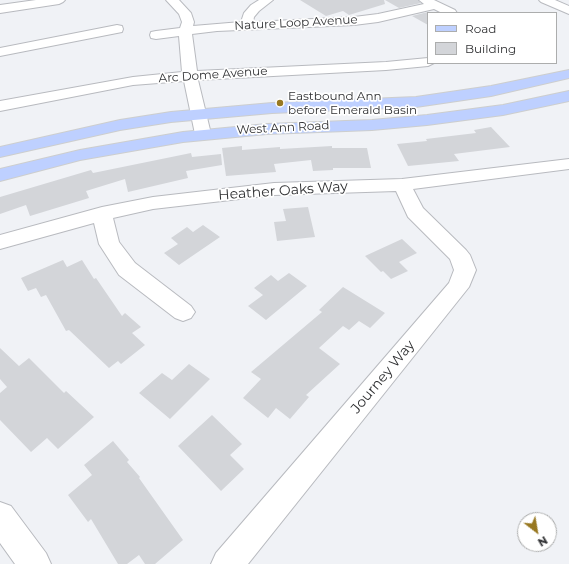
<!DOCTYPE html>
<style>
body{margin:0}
#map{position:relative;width:569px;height:564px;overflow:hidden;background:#f0f2f6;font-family:Montserrat,sans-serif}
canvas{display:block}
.legend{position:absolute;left:427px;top:12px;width:130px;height:52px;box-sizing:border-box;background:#fff;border:1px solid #acadad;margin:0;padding:5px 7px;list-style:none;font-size:12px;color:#303133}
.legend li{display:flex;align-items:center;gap:8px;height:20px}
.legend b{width:20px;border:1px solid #acadad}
.north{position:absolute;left:517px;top:512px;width:40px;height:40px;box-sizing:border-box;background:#fff;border:1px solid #acadad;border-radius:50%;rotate:149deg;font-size:11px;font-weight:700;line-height:16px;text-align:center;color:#303133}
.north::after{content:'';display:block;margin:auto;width:14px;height:18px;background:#987821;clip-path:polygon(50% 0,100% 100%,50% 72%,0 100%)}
</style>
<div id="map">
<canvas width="569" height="564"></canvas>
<ul class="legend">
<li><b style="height:5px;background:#bed0ff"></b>Road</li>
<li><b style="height:11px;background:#d3d5d9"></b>Building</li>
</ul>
<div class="north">N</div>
</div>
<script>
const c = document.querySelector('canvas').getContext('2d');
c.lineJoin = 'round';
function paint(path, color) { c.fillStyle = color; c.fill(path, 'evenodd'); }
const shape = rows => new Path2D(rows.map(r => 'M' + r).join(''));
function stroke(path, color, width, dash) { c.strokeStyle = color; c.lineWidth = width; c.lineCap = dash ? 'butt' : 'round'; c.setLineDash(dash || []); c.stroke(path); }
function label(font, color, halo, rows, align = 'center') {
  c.font = font + ' Montserrat,sans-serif'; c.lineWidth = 3.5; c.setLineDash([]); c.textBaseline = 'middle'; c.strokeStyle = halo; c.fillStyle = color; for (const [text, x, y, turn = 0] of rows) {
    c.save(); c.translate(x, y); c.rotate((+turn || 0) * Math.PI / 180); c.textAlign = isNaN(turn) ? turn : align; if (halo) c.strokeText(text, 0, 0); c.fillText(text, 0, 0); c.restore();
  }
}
paint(shape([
 [300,0,384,0,385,4,349,15,343,11,326,16],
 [385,0,418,0,421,3,399,8],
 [428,12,428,25,412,16],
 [491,127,510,147,454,154,459,161,408,166,397,144,427,141,426,139,476,133,474,130],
 [242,146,242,150,280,147,280,149,332,146,332,148,367,148,371,168,333,168,333,170,313,171,311,160,274,164,276,172,226,176,222,148],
 [191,153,192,157,221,154,222,165,186,171,188,178,128,192,125,179,86,191,89,198,30,216,26,205,0,214,0,197,91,170,93,173],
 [308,207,315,237,277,241,274,222,286,221,283,209],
 [203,225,220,237,179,265,164,253,178,244,171,238,187,227,193,232],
 [402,239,417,253,399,262,408,271,391,279,383,271,381,272,365,256],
 [63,260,67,267,82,260,94,279,96,278,122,316,125,313,141,327,132,333,145,345,121,364,118,361,109,368,69,330,66,331,46,295,41,297,36,288,28,291,21,278],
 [289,273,307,286,266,320,248,306,263,295,254,288,271,275,278,281],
 [343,287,385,313,370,328,359,321,349,330,343,326,319,348,340,364,306,395,309,397,290,419,276,408,268,418,243,398,261,379,251,372,322,312,319,310],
 [0,348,19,366,29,358,64,393,66,391,94,417,58,449,47,438,31,452,0,420,0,393,7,387,0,379],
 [189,364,210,379,170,419,139,393,162,373,172,380],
 [212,415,242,444,230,455,244,469,221,491,178,446],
 [113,441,129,460,127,462,140,477,139,478,183,540,155,564,145,564,139,555,127,564,118,564,91,519,88,522,68,495,92,475,84,465]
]), '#d3d5d9');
const minor = shape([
 [36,0,65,0,63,2,59,4,0,13,0,5,36,0],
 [166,0,179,0,191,13,194,22,193,26,241,22,244,13,251,5,259,0,273,0,259,11,254,17,253,22,354,17,378,14,424,4,419,0,434,0,455,10,457,13,442,13,434,9,378,22,354,25,217,31,192,34,197,71,386,62,428,58,428,63,434,63,428,66,386,70,198,80,211,134,209,138,203,139,197,138,195,134,184,81,133,85,0,111,0,101,133,77,182,72,179,36,156,39,151,38,150,35,151,32,156,31,180,28,182,22,179,14,166,0],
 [539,0,555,0,569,6,569,14,541,2,539,0],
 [117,25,122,26,123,29,122,32,0,56,0,48,117,25],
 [569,159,569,169,413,189,423,208,466,250,470,255,476,270,469,287,248,564,211,564,216,553,449,283,454,270,450,259,408,217,396,191,274,195,153,209,113,218,119,242,135,263,191,306,195,312,191,318,183,321,175,318,119,275,99,244,94,223,0,249,0,235,102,207,153,197,274,183,402,179,569,159],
 [0,502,11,506,46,553,51,564,15,564,0,543,0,502]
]);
const major = shape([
 [569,70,569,78,491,96,416,107,272,113,171,122,120,130,0,157,0,147,120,120,171,112,272,103,416,97,491,86,569,70],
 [569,91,569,101,503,115,427,125,372,130,267,134,183,142,80,160,0,181,0,169,80,150,183,132,267,124,372,120,427,115,503,105,569,91]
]);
stroke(minor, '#b8babf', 2);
stroke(major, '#cdcece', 2);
paint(minor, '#fff');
paint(major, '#bed0ff');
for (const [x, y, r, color] of [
 [280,103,4,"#987821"]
]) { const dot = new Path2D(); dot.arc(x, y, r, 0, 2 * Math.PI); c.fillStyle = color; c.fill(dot); stroke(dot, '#fff', 1.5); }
label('12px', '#303133', '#fff', [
 ["Nature Loop Avenue",296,23,-3],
 ["Arc Dome Avenue",213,75,-4],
 ["West Ann Road",283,128,-3]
]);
label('12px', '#303133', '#fff', [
 ["Eastbound Ann",288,96],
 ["before Emerald Basin",288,110]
], 'left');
label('14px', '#303133', '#fff', [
 ["Heather Oaks Way",283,191,-4],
 ["Journey Way",383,377,-50]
]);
</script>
